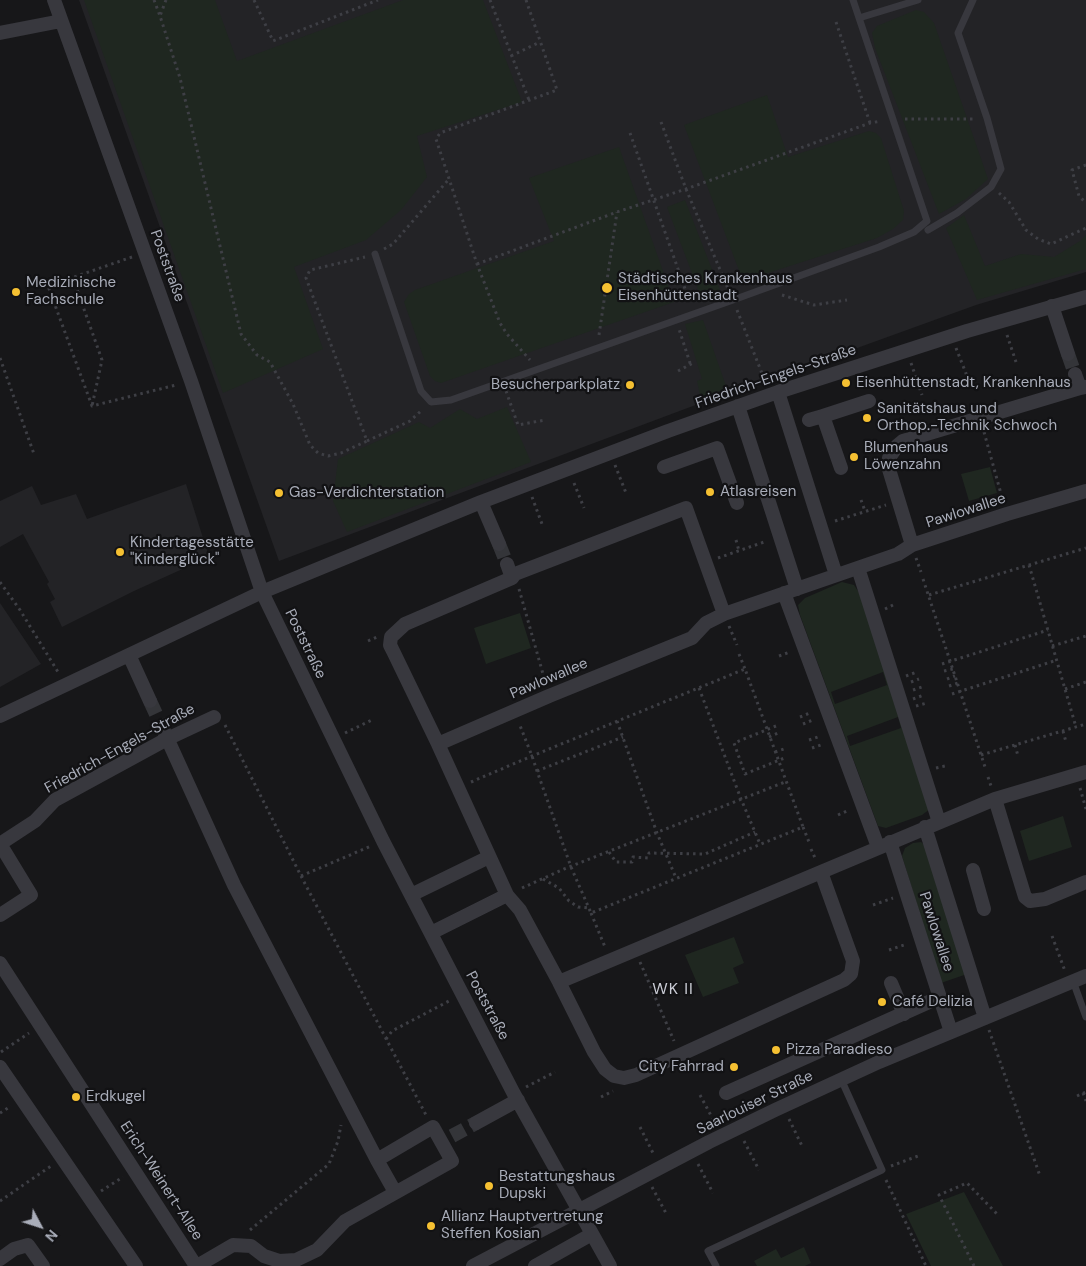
<!DOCTYPE html>
<meta charset="utf-8">
<style>
body{margin:0}
#map{position:relative;width:1086px;height:1266px;overflow:hidden;background:#171719;font-family:"DM Sans",sans-serif}
canvas{display:block}
.north{position:absolute;left:15px;top:1201px;width:50px;height:50px;-webkit-text-stroke:4px #121214;paint-order:stroke;rotate:130deg;font-size:14px;font-weight:700;line-height:20px;text-align:center;color:#a9adb9}
.north::after{content:'';display:block;margin:auto;width:18px;height:22px;background:#a9adb9;clip-path:polygon(50% 0,100% 100%,50% 72%,0 100%)}
</style>
<div id="map">
<canvas width="1086" height="1266"></canvas>
<div class="north">N</div>
</div>
<script>
const c = document.querySelector('canvas').getContext('2d');
c.lineJoin = 'round';
function paint(path, color) { c.fillStyle = color; c.fill(path, 'evenodd'); }
const shape = rows => new Path2D(rows.map(r => 'M' + r).join(''));
function stroke(path, color, width, dash) { c.strokeStyle = color; c.lineWidth = width; c.lineCap = dash ? 'butt' : 'round'; c.setLineDash(dash || []); c.stroke(path); }
function label(font, color, halo, rows, align = 'center') {
  c.font = font + ' "DM Sans",sans-serif'; c.lineWidth = 4.5; c.setLineDash([]); c.textBaseline = 'middle'; c.strokeStyle = halo; c.fillStyle = color; for (const [text, x, y, turn = 0] of rows) {
    c.save(); c.translate(x, y); c.rotate((+turn || 0) * Math.PI / 180); c.textAlign = isNaN(turn) ? turn : align; if (halo) c.strokeText(text, 0, 0); c.fillText(text, 0, 0); c.restore();
  }
}
paint(shape([
 [79,0,1086,0,1086,272,976,305,777,377,733,391,279,561],
 [186,484,209,557,134,591,62,627,50,602,55,599,47,584,49,582,23,534,0,547,0,501,32,486,41,505,76,494,87,519],
 [0,603,41,664,0,687]
]), '#232326');
paint(shape([
 [84,0,215,0,237,61,403,0,483,0,522,102,417,136,427,177,401,210,366,240,294,267,323,349,223,393],
 [916,10,924,12,934,23,988,179,966,199,939,214,875,48,872,33,877,26],
 [767,95,788,157,869,131,876,133,881,138,904,211,903,220,893,229,877,238,743,281,684,125],
 [619,147,674,302,441,383,435,381,430,376,404,302,409,294,415,290,554,241,529,178],
 [685,200,720,290,701,297,667,207],
 [964,215,985,266,1021,254,1054,257,1080,241,1086,235,1086,269,977,300,946,228],
 [703,320,727,389,701,400,697,381,702,379,685,324],
 [507,407,531,462,347,532,333,501,338,459,419,422,430,428,460,409,477,419],
 [990,467,997,493,969,501,961,474],
 [842,582,854,585,860,594,930,809,922,815,886,828,878,826,800,615,798,605,805,598],
 [883,672,887,685,835,704,831,692],
 [898,717,901,728,850,746,847,736],
 [520,613,531,648,486,664,474,628],
 [1063,816,1072,847,1029,861,1020,831],
 [921,842,927,847,967,974,941,983,902,856,905,848,913,843],
 [734,937,744,963,733,968,739,983,703,997,685,955],
 [964,1192,1003,1266,931,1266,906,1214],
 [804,1247,811,1263,805,1266,757,1266,754,1261,776,1249,781,1258]
]), '#1f2720');
stroke(shape([
 [1068,354,1075,374],
 [499,544,507,564],
 [150,701,162,727],
 [452,1136,476,1123]
]), '#343539', 14, [14, 7]);
stroke(shape([
 [154,0,160,16],
 [166,0,160,16,180,78,241,334,257,355,270,362,293,404,310,445,318,453,328,456,341,453,367,441,306,278,310,270,365,257],
 [254,0,273,41,378,0],
 [490,0,529,100],
 [526,0,557,90,440,133,436,139,477,264,500,323,507,334,530,360],
 [836,22,870,123],
 [511,56,540,42],
 [905,119,976,119],
 [661,122,686,189,729,291],
 [630,133,690,303],
 [1086,165,1072,170,1079,196,1086,203],
 [999,193,1009,202,1026,230,1038,239,1051,244,1086,228],
 [384,249,393,244,449,179],
 [132,257,48,286,92,406,176,385],
 [477,264,617,212,686,189,870,123,881,121],
 [73,278,102,360,92,406],
 [782,295,814,305,847,300],
 [737,310,765,381],
 [599,335,617,212],
 [1007,335,1017,365],
 [956,348,969,381],
 [0,358,34,454],
 [911,363,922,395],
 [678,371,693,363,690,363,679,329],
 [506,391,518,425,545,420],
 [984,432,1003,501],
 [367,441,410,421,422,410],
 [615,465,626,493],
 [574,483,584,508],
 [532,497,542,524],
 [861,500,865,511],
 [835,521,886,505],
 [736,540,739,551],
 [718,558,767,541],
 [916,558,921,572],
 [1029,565,1076,727],
 [923,579,986,770],
 [0,582,20,610,58,672],
 [519,589,545,681],
 [929,595,1086,548],
 [885,609,893,605],
 [729,626,737,645],
 [368,641,377,637],
 [1052,646,1086,636],
 [739,654,745,669],
 [779,656,790,652],
 [942,664,1048,630],
 [944,671,953,669],
 [906,676,917,672],
 [947,679,955,676],
 [911,682,919,679],
 [949,686,958,683],
 [699,688,741,799,760,844],
 [1065,689,1086,682],
 [913,690,922,687],
 [952,694,1057,660],
 [913,699,924,695],
 [916,706,927,703],
 [800,717,812,712],
 [617,721,657,833,676,878],
 [803,724,815,719],
 [225,725,301,876,426,1115],
 [776,726,734,743,745,774,787,757],
 [1063,731,1066,742],
 [345,733,374,719],
 [769,737,778,733],
 [809,740,821,736],
 [1015,745,1018,756],
 [812,748,824,744],
 [775,752,784,749],
 [981,755,1086,724],
 [936,768,945,766],
 [537,771,623,737],
 [988,777,991,786],
 [471,782,532,756,745,669,803,827,591,913,571,867,537,771,532,756,519,723],
 [1080,788,1086,809],
 [838,815,849,810],
 [803,827,809,842],
 [811,849,815,858],
 [609,852,616,862,632,862,633,857,648,858,649,853,705,854,755,832],
 [301,876,371,846],
 [543,879,559,888,569,901,578,907,589,908],
 [522,888,564,869,785,782],
 [873,905,893,898],
 [591,913,605,947],
 [1052,936,1065,971],
 [889,950,907,944],
 [640,962,674,1041],
 [989,1030,1040,1176],
 [386,1039,392,1031,449,1001],
 [1,1052,29,1033],
 [526,1087,555,1072],
 [1083,1093,1086,1101],
 [700,1095,715,1123],
 [1077,1096,1086,1092],
 [601,1097,613,1091],
 [0,1113,11,1106],
 [789,1119,803,1148],
 [640,1127,654,1155],
 [744,1141,759,1170],
 [698,1164,713,1193],
 [891,1166,918,1156],
 [886,1180,926,1266],
 [652,1187,667,1215],
 [101,1191,123,1177],
 [0,1201,51,1166],
 [250,1230,329,1164,338,1141,341,1125],
 [974,1266,939,1195,967,1183,998,1215]
]), '#3e3f45', 3, [2.5, 4]);
stroke(shape([
 [859,18,918,0],
 [928,230,957,213,991,187,1001,169,987,118,958,33,973,0],
 [375,254,421,391,431,402,451,400,733,300,879,247,914,232,927,221,853,0],
 [1073,981,1086,1017],
 [716,1266,708,1251,882,1170,841,1079]
]), '#38383e', 7);
stroke(shape([
 [54,0,191,381,262,592,383,841,514,1094,610,1266],
 [0,33,61,21],
 [1052,306,1068,354],
 [1075,374,1080,388,1086,387],
 [778,392,836,575],
 [738,406,797,589],
 [823,416,869,401],
 [809,420,823,416,841,468],
 [664,467,717,448,737,503],
 [1086,491,1007,514,912,545,898,554,724,614,706,623,692,638,549,696,438,744,507,895,520,910,559,982,995,799,1086,772],
 [481,502,499,544],
 [912,545,888,466,889,458,897,446,903,441,1080,388],
 [507,564,512,578,515,574,686,508,724,614],
 [858,568,939,822],
 [784,593,878,847],
 [129,655,150,701],
 [0,716,262,592,481,502,668,431,778,392,967,331,1086,297],
 [162,727,234,885,377,1160,395,1192],
 [438,744,394,653,390,645,391,637,405,624,512,578],
 [995,799,1025,897,1030,901,1045,899,1086,882],
 [925,827,985,1018],
 [890,842,951,1032],
 [973,870,984,909],
 [411,895,489,857],
 [0,915,31,895,0,844,35,821,55,800,167,739,214,717],
 [431,933,507,895],
 [0,963,196,1266],
 [559,982,594,1052,605,1069,614,1076,624,1078,636,1075,844,980,851,974,853,961,821,872],
 [891,983,904,1014],
 [0,1067,136,1266],
 [726,1093,940,997],
 [476,1123,518,1100],
 [0,1259,14,1249,28,1245,43,1266],
 [197,1266,233,1245,251,1246,264,1256,279,1261,296,1260,317,1250,345,1221,452,1161,433,1127,377,1160],
 [473,1266,709,1142,775,1110,879,1062,1086,976],
 [535,1266,592,1234]
]), '#38383e', 14);
for (const [x, y, r, color] of [
 [607,288,6,"#f5c032"],
 [16,292,5,"#f5c032"],
 [846,383,5,"#f5c032"],
 [630,385,5,"#f5c032"],
 [867,418,5,"#f5c032"],
 [854,457,5,"#f5c032"],
 [710,492,5,"#f5c032"],
 [279,493,5,"#f5c032"],
 [120,552,5,"#f5c032"],
 [882,1002,5,"#f5c032"],
 [776,1050,5,"#f5c032"],
 [734,1067,5,"#f5c032"],
 [76,1097,5,"#f5c032"],
 [489,1186,5,"#f5c032"],
 [431,1226,5,"#f5c032"]
]) { const dot = new Path2D(); dot.arc(x, y, r, 0, 2 * Math.PI); c.fillStyle = color; c.fill(dot); stroke(dot, '#121214', 2); }
label('15px', '#a9adb9', '#121214', [
 ["Poststraße",167,266,70],
 ["Friedrich-Engels-Straße",776,377,-19],
 ["Pawlowallee",966,511,-18],
 ["Poststraße",305,644,64],
 ["Pawlowallee",549,679,-23],
 ["Friedrich-Engels-Straße",120,749,-29],
 ["Pawlowallee",936,932,72],
 ["Poststraße",487,1006,62],
 ["Saarlouiser Straße",755,1103,-26],
 ["Erich-Weinert-Allee",161,1181,57]
]);
label('15px', '#a9adb9', '#121214', [
 ["Städtisches Krankenhaus",618,279],
 ["Eisenhüttenstadt",618,296],
 ["Medizinische",26,283],
 ["Fachschule",26,300],
 ["Eisenhüttenstadt, Krankenhaus",856,383],
 ["Besucherparkplatz",620,385,"right"],
 ["Sanitätshaus und",877,409],
 ["Orthop.-Technik Schwoch",877,426],
 ["Blumenhaus",864,448],
 ["Löwenzahn",864,465],
 ["Atlasreisen",720,492],
 ["Gas-Verdichterstation",289,493],
 ["Kindertagesstätte",130,543],
 ["\"Kinderglück\"",130,560],
 ["Café Delizia",892,1002],
 ["Pizza Paradieso",786,1050],
 ["City Fahrrad",724,1067,"right"],
 ["Erdkugel",86,1097],
 ["Bestattungshaus",499,1177],
 ["Dupski",499,1194],
 ["Allianz Hauptvertretung",441,1217],
 ["Steffen Kosian",441,1234]
], 'left');
c.letterSpacing = '1px';
label('16px', '#caccd5', '#121214', [
 ["WK II",673,990]
]);
c.letterSpacing = '0px';
</script>
